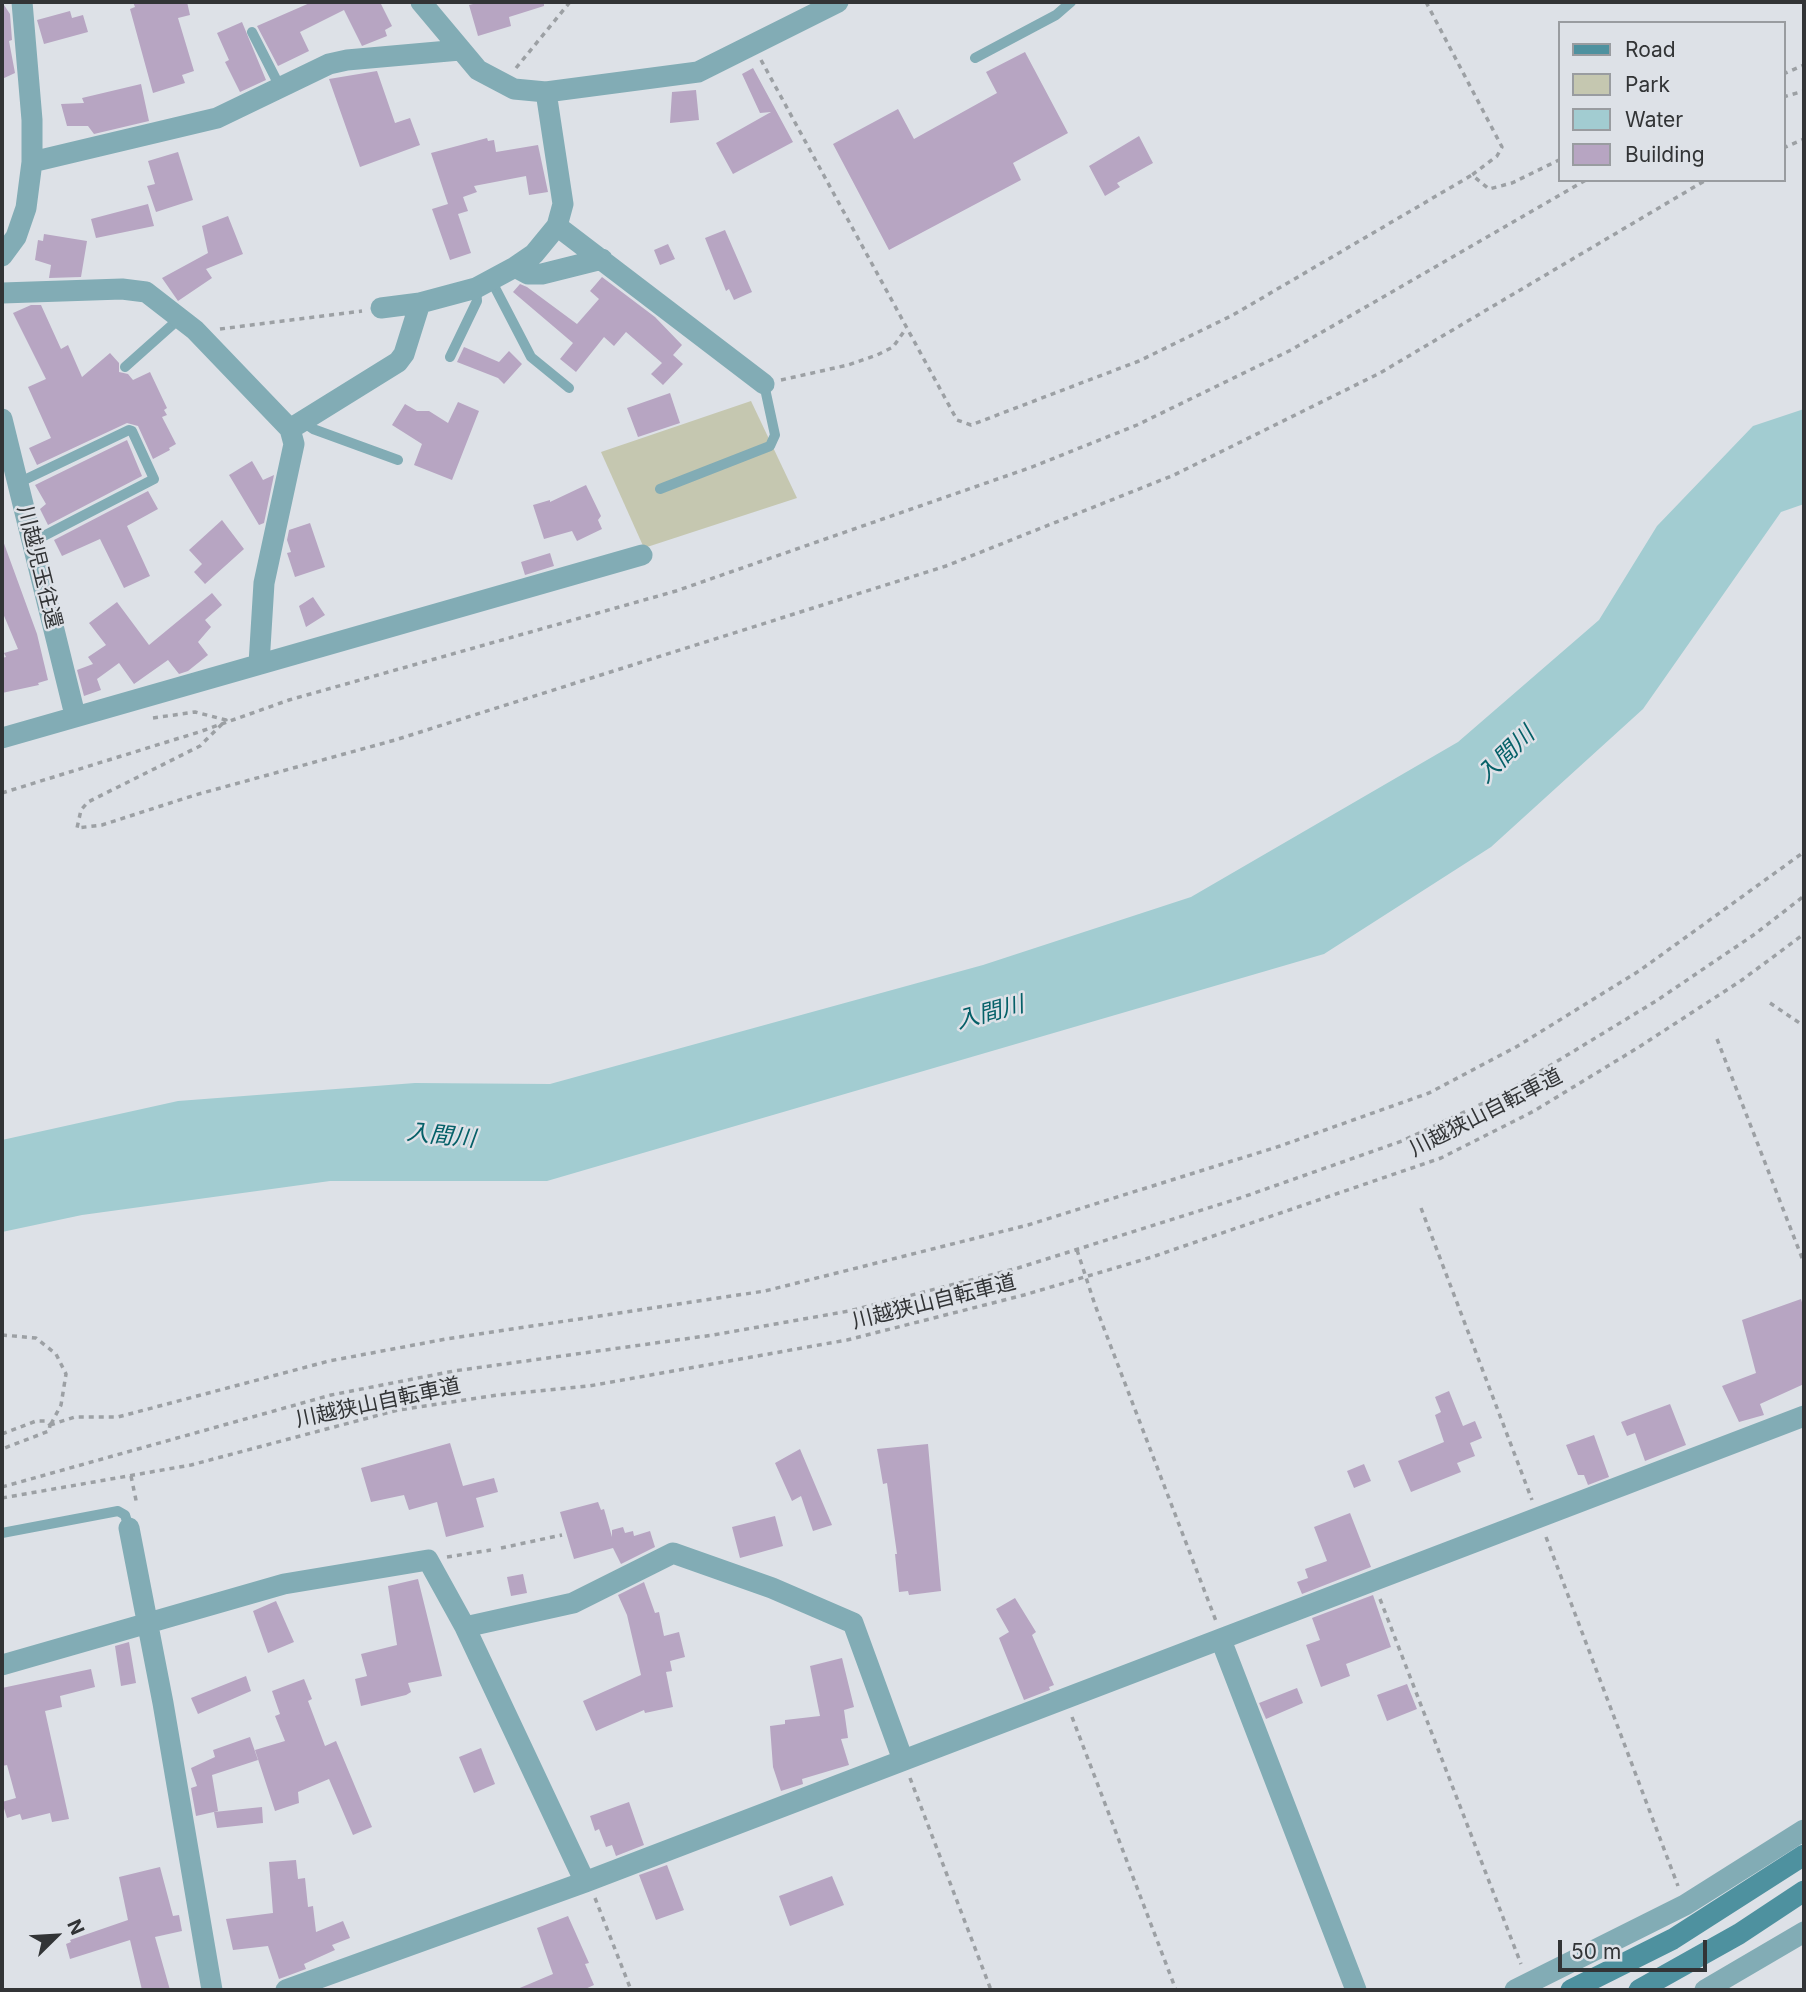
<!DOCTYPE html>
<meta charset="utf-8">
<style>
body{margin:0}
#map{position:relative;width:1806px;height:1992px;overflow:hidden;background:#dde1e7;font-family:Inter,sans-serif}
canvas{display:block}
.frame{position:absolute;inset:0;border:4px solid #323436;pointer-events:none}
.legend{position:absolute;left:1558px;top:21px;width:228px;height:161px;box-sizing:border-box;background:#dde1e7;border:2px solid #999ca0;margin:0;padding:9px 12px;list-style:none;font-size:21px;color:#323436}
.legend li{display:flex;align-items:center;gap:14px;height:35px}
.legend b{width:35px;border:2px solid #999ca0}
.north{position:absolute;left:21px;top:1901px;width:70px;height:70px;-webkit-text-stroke:5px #dde1e7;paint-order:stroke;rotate:66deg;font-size:19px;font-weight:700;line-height:28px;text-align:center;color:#323436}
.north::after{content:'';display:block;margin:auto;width:24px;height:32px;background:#323436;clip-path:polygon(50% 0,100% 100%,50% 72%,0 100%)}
.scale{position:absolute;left:1558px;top:1940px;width:149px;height:32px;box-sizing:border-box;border:4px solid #323436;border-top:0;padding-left:9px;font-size:21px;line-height:24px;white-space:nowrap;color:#323436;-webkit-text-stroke:5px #dde1e7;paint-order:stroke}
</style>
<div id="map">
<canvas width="1806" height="1992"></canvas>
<div class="frame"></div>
<ul class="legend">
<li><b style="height:9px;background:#4e919f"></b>Road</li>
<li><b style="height:19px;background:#c5c7b0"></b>Park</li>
<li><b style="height:19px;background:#a2ccd1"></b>Water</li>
<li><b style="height:19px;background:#b7a5c2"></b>Building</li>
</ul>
<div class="north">N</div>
<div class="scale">50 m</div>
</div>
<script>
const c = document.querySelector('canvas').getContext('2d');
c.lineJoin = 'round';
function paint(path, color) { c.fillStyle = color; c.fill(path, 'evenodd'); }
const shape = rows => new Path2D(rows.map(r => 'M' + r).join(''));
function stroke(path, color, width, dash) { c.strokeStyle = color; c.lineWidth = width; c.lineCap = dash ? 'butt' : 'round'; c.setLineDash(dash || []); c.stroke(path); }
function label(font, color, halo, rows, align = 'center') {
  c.font = font + ' Inter,"Noto Sans JP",sans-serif'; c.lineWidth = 5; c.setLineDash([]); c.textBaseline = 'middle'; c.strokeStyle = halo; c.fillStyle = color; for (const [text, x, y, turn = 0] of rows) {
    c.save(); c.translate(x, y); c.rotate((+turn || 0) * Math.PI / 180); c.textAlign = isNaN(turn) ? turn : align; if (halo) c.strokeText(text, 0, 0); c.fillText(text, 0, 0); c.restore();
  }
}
paint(shape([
 [751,401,797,498,644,548,601,452]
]), '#c5c7b0');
paint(shape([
 [1804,409,1804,504,1781,512,1643,709,1491,847,1324,954,547,1181,330,1181,82,1215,2,1232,2,1140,178,1101,415,1083,550,1084,983,965,1191,897,1458,742,1599,620,1657,526,1753,426]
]), '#a2ccd1');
paint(shape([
 [2,2,10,14,12,40,9,41,15,73,2,79],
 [133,2,187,2,190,15,178,18,194,71,182,75,185,83,153,93,130,9,135,7],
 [312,2,380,2,392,26,385,30,387,36,362,46,344,10,300,32,309,51,278,66,257,26],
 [481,2,544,2,544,6,509,17,511,26,478,36,469,5],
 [70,11,72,18,83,15,88,32,44,44,37,20],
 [242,22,266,80,240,92,225,62,229,60,217,33],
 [1025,52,1068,133,1013,163,1021,180,889,250,833,144,898,109,914,139,997,93,986,72],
 [753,68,793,142,733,174,716,143,771,112,760,113,742,74],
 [377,71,395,123,410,118,420,145,360,167,329,79],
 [141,84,149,121,94,134,88,126,67,126,61,104,84,103,82,98],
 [696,90,699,120,670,123,672,92],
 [1139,136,1153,163,1117,183,1120,187,1105,196,1089,166],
 [487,138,488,141,494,140,496,152,538,145,548,192,529,195,526,176,474,186,477,192,463,197,468,211,458,214,471,253,450,260,432,209,448,204,431,153],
 [178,152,193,200,156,212,147,186,155,184,148,161],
 [148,204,154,226,96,238,91,219],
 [228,216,243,254,206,269,212,278,178,301,162,278,208,253,202,226],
 [725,230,752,292,734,300,729,289,726,291,705,238],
 [44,234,87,241,81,277,49,278,51,265,35,260,38,240,43,241],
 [668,244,675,259,660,265,654,250],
 [602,277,655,317,682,345,673,355,683,364,663,385,651,374,662,363,626,332,614,346,604,337,576,372,560,359,573,343,513,292,520,284,527,287,577,324,599,299,590,291],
 [31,305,41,305,61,349,68,345,82,377,110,353,119,363,119,372,128,374,133,380,150,372,167,408,164,410,167,415,162,417,176,444,169,448,170,450,153,459,138,426,127,423,37,465,29,448,51,438,28,387,46,379,13,313],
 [464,347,499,362,509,351,522,364,504,384,498,378,457,362],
 [670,393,680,423,638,437,627,408],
 [458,402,479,411,452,480,414,465,422,444,392,425,405,404,417,411,429,411,448,423],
 [127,440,142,476,48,525,40,509,46,504,35,485],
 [252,461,263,480,274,475,264,523,259,525,229,475],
 [586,485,601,516,598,520,602,529,577,541,572,531,544,539,533,505,550,500,550,502],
 [148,491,158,509,127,526,150,576,124,588,100,539,62,556,54,540],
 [222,520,244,549,205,584,194,572,202,564,189,550],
 [310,523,325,567,295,577,287,553,291,552,287,540,289,530],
 [2,538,37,634,48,680,38,683,39,685,2,693,2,658,6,657,4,653,18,649,2,611],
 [550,553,554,566,525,575,521,562],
 [212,593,222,605,205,620,211,627,198,642,208,655,188,671,179,674,168,660,134,684,119,663,97,679,101,690,84,696,77,670,93,664,88,657,106,645,89,623,117,602,149,645],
 [313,597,325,615,306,627,299,606],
 [1801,1299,1804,1309,1804,1384,1760,1404,1764,1415,1739,1422,1722,1386,1756,1373,1742,1320],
 [1449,1391,1463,1426,1475,1421,1482,1438,1470,1443,1475,1456,1457,1463,1461,1472,1411,1492,1398,1461,1444,1442,1435,1415,1441,1412,1435,1397],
 [1670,1404,1686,1445,1645,1461,1635,1433,1627,1436,1621,1422],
 [1594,1435,1609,1477,1588,1485,1584,1475,1578,1475,1566,1445],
 [450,1443,463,1486,494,1478,498,1492,476,1498,484,1527,446,1537,437,1502,409,1510,404,1495,371,1502,361,1468],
 [928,1444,941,1591,909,1595,908,1591,899,1592,895,1554,897,1554,887,1483,883,1484,877,1449],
 [800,1449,832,1525,813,1531,801,1496,792,1501,775,1463],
 [1364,1464,1371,1481,1354,1488,1347,1471],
 [598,1502,601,1510,604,1509,612,1537,612,1530,623,1527,625,1533,633,1531,634,1536,650,1531,655,1547,621,1564,613,1548,574,1559,560,1512],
 [1350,1513,1371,1567,1302,1594,1297,1582,1308,1578,1305,1569,1327,1561,1314,1527],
 [775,1516,783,1546,740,1558,732,1527],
 [523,1574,527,1593,511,1596,507,1577],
 [418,1579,442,1676,408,1683,411,1692,406,1695,361,1706,355,1679,367,1676,361,1654,397,1645,388,1586],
 [644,1582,655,1613,659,1612,664,1636,679,1632,685,1657,670,1661,672,1671,666,1672,673,1707,645,1713,644,1710,596,1731,583,1701,641,1675,627,1615,618,1595],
 [1373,1595,1391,1647,1346,1664,1350,1676,1321,1687,1306,1645,1320,1640,1312,1618],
 [1015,1598,1036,1632,1032,1635,1054,1685,1049,1687,1050,1690,1024,1700,999,1638,1009,1632,996,1609],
 [276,1601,294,1642,268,1653,253,1611],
 [129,1642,136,1683,121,1686,115,1646],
 [842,1658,854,1707,844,1710,848,1738,841,1739,849,1765,802,1779,803,1784,781,1791,773,1767,770,1726,785,1724,785,1720,820,1716,810,1666],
 [91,1669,95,1687,60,1696,62,1707,45,1711,69,1819,52,1822,50,1813,22,1820,20,1814,7,1818,2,1802,16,1798,7,1765,2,1766,2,1688],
 [246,1676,251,1691,198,1714,191,1698],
 [304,1679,312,1699,308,1701,325,1746,336,1741,372,1827,353,1835,329,1779,298,1792,299,1803,275,1811,255,1750,285,1741,275,1716,280,1714,272,1691],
 [1407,1684,1417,1709,1387,1721,1377,1695],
 [1297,1688,1303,1703,1266,1719,1259,1703],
 [250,1737,258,1760,212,1775,218,1811,196,1816,191,1788,197,1786,191,1768,215,1757,213,1750],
 [481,1748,495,1784,474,1793,459,1757],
 [629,1802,644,1845,616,1856,612,1845,606,1847,599,1829,595,1831,590,1816],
 [262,1807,263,1823,217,1828,214,1812],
 [296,1860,298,1879,305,1878,308,1907,313,1906,316,1932,343,1921,350,1938,332,1945,335,1950,304,1964,306,1969,279,1979,268,1946,233,1950,226,1919,273,1913,269,1862],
 [667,1865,684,1910,656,1920,639,1875],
 [160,1867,173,1916,179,1915,182,1931,155,1937,170,1990,142,1990,130,1940,70,1959,66,1944,71,1942,70,1940,128,1920,119,1877],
 [832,1876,844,1905,790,1926,779,1896],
 [568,1916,589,1963,585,1964,594,1985,583,1990,515,1990,553,1974,537,1928]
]), '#b7a5c2');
stroke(shape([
 [1426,2,1502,147,1497,156,1472,175,1489,189,1512,183,1559,160],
 [761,60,957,420,971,425,1139,361,1233,315,1472,175],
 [516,68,570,2],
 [1783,74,1804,65],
 [1783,97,1804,91],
 [1783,148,1804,139],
 [220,329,362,311],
 [781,380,848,365,877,355,893,347,905,330],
 [153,718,195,712,226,720,200,746,88,802,81,810,77,828,102,825,195,795,395,740,946,566,1174,475,1380,373,1706,180],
 [2,793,199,732,289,700,676,591,1032,467,1137,425,1291,350,1586,180],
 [1770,1003,1804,1026],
 [1717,1039,1804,1263],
 [1421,1208,1532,1500],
 [1077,1250,1095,1305,1216,1621],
 [2,1335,36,1338,56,1354,66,1374,61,1405,51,1424],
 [50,1425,75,1417,118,1417,329,1361,446,1339,765,1291,1028,1225,1280,1146,1429,1093,1516,1047,1639,971,1804,852],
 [2,1434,36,1421,46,1421,50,1425,49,1431,2,1449],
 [131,1476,137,1505],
 [2,1487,331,1395,454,1371,713,1335,849,1311,1018,1268,1243,1197,1402,1141,1505,1093,1656,1001,1755,934,1804,896],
 [2,1498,191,1465,398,1410,498,1395,589,1386,847,1340,1024,1295,1152,1257,1441,1158,1534,1111,1639,1047,1742,980,1804,934],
 [1546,1537,1678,1886],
 [501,1548,562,1535],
 [447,1557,491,1550],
 [1380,1599,1521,1964],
 [1072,1717,1176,1990],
 [910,1778,991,1990],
 [595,1898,631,1990]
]), '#9ca0a4', 3.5, [5, 5]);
stroke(shape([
 [252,32,281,89],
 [975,58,1056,15,1071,2],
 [491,280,531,357,569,388],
 [450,357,477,301,476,288],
 [125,367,180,318],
 [303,422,313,429,398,460],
 [18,483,129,430,132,431,154,479,34,541],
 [660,489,770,446,775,435,764,384],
 [2,1533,118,1511,125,1515,129,1528]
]), '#82acb5', 10);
stroke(shape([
 [421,2,478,70,514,89,546,92,698,72,838,2],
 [32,162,217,118,329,64,347,60,460,50],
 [557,226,764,384],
 [2,256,16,237,26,208,32,162,32,120,22,2],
 [515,267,528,274,542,274,602,259],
 [2,293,122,289,146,292,195,330,290,429,294,444,264,583,259,664],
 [381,308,420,303],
 [2,419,75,715],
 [290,429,398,362,404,354,420,303,476,288,515,267,534,254,557,226,563,204,546,92],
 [2,738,642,555],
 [129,1528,163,1703,212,1990],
 [465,1627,573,1603,673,1553,772,1588,853,1623,903,1760],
 [1221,1640,1356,1990],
 [2,1665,284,1584,428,1560,465,1627,585,1882],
 [286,1990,585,1882,1804,1416],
 [1515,1990,1685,1905,1804,1830],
 [1705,1990,1804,1932]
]), '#82acb5', 21);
stroke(shape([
 [1571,1990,1673,1939,1804,1855],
 [1639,1990,1739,1934,1804,1891]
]), '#4e919f', 21);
label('21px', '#323436', '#dde1e7', [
 ["川越児玉往還",39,567,76],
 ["川越狭山自転車道",1486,1113,-27],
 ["川越狭山自転車道",934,1302,-14],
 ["川越狭山自転車道",378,1403,-12]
]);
label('italic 23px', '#056068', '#dde1e7', [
 ["入間川",1506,755,-44],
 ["入間川",990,1013,-15],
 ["入間川",441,1136,6]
]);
</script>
